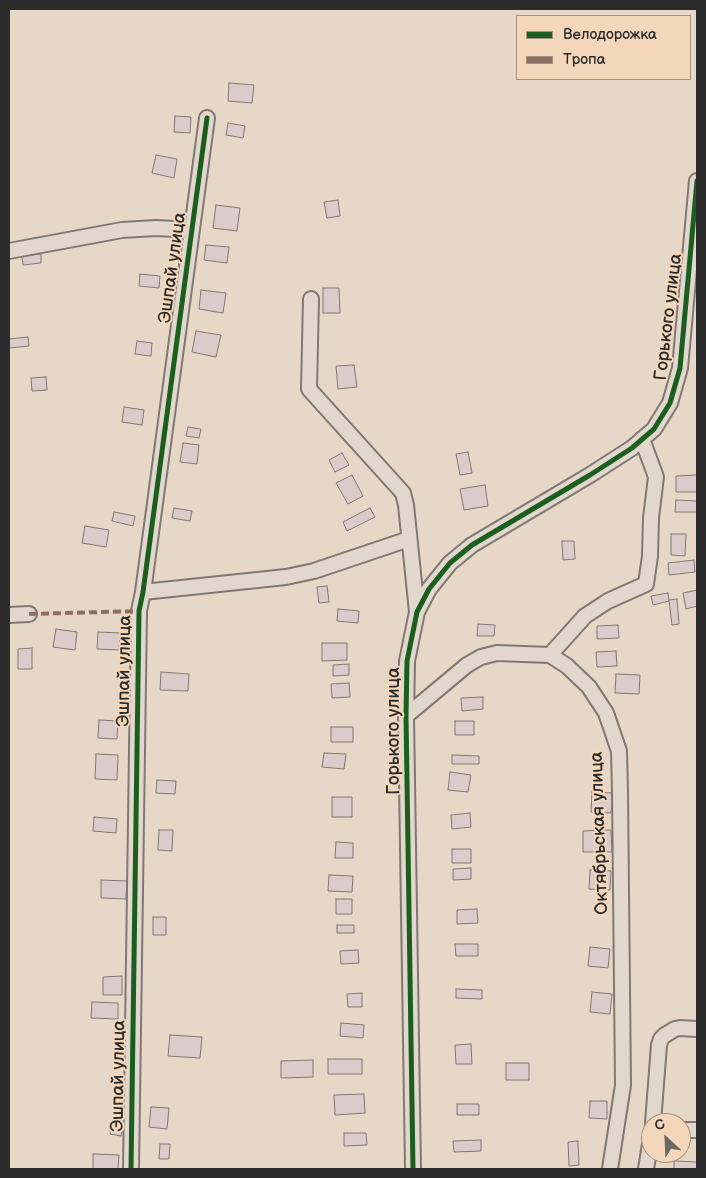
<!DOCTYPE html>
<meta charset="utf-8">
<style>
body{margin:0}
#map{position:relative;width:706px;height:1178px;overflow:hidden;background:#e7d7c7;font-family:"Balsamiq Sans",sans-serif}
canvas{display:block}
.frame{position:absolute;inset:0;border:10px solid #2b2b2b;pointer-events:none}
.legend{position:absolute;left:516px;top:15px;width:175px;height:65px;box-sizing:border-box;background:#f4d7ba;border:1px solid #a49281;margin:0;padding:6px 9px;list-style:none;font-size:15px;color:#2b2b2b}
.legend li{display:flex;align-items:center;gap:10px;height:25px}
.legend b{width:25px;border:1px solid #a49281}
.north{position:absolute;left:641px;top:1113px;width:50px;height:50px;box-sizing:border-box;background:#f4d7ba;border:1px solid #a49281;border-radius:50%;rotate:335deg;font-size:14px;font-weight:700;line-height:20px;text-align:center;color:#2b2b2b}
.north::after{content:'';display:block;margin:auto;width:18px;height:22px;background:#6d6762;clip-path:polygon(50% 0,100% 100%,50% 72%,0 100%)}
</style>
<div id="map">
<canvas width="706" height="1178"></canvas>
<div class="frame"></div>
<ul class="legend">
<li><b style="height:6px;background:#1b5e20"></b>Велодорожка</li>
<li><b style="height:6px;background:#8d6e63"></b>Тропа</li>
</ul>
<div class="north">С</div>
</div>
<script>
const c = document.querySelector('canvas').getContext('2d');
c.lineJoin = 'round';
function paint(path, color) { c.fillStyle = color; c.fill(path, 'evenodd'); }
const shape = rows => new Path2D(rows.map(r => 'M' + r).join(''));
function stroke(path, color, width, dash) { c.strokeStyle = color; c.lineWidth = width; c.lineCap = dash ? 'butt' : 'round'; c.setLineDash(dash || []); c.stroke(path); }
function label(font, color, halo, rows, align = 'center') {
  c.font = font + ' "Balsamiq Sans",sans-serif'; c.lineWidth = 4; c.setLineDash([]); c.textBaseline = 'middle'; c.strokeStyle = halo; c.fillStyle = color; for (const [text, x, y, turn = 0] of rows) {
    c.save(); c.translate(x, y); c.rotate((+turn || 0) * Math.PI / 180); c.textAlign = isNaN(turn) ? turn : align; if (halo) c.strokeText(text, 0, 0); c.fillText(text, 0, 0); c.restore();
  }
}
const building = shape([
 [229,83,254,85,252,103,228,101,229,83],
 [175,116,191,117,190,133,174,132,175,116],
 [228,123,245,126,243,138,226,135,228,123],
 [156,155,177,159,174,178,152,173,156,155],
 [338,200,340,216,327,218,324,202,338,200],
 [216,205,240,208,237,231,213,228,216,205],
 [206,245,229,247,227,263,204,260,206,245],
 [41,254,41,263,23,265,22,256,41,254],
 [140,274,160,276,159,288,139,286,140,274],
 [323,288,339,288,340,313,323,313,323,288],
 [201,290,226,293,223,313,199,309,201,290],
 [196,331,221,335,216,357,192,352,196,331],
 [28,337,29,346,9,348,9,339,28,337],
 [137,341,152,343,151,356,135,354,137,341],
 [354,365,357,387,338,389,336,366,354,365],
 [46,377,47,390,32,391,31,378,46,377],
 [124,407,144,410,142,425,122,422,124,407],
 [188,427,201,429,199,438,186,436,188,427],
 [183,443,199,445,197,464,180,462,183,443],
 [468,452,472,473,460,475,456,454,468,452],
 [342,453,349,465,335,472,329,460,342,453],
 [352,475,363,496,348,504,336,483,352,475],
 [697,475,697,492,676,492,676,476,697,475],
 [485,485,488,506,464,510,460,489,485,485],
 [676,500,697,501,697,512,675,512,676,500],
 [174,508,192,511,190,521,172,518,174,508],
 [370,508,375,517,347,531,343,522,370,508],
 [114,512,135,516,133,526,112,521,114,512],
 [85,526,109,530,106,547,82,543,85,526],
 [671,534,686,534,685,556,671,555,671,534],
 [562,541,574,541,575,559,563,560,562,541],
 [694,560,695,572,669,575,668,563,694,560],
 [327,586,329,602,319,603,317,587,327,586],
 [697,590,697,606,686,609,683,593,697,590],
 [668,593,669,601,653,605,651,596,668,593],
 [677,599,679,624,672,625,669,600,677,599],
 [338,609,359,611,358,623,337,621,338,609],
 [478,624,495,625,494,636,477,636,478,624],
 [618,625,619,638,597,639,597,626,618,625],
 [56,629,77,632,75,650,53,647,56,629],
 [98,632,120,633,119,650,97,649,98,632],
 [322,643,347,643,347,660,322,661,322,643],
 [32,648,32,669,18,669,18,649,32,648],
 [616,651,617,666,597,667,596,652,616,651],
 [349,664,349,675,333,676,333,665,349,664],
 [161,672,189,674,188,691,160,690,161,672],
 [616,674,640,675,639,694,615,693,616,674],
 [349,683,350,697,332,698,331,684,349,683],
 [483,697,483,709,462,711,461,698,483,697],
 [99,720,118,721,117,739,98,738,99,720],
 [455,721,474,721,474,735,455,735,455,721],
 [331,727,353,727,353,742,331,742,331,727],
 [324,753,346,754,344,769,322,767,324,753],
 [96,754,118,755,117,780,95,779,96,754],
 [452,755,479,756,479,764,452,764,452,755],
 [450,772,471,775,468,792,448,790,450,772],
 [157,780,176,781,175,794,156,793,157,780],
 [592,792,613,793,611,813,591,812,592,792],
 [332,797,352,797,352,817,332,817,332,797],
 [470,813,471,827,452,829,451,815,470,813],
 [94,817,117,819,116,833,93,831,94,817],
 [159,830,173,830,172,851,158,850,159,830],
 [611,830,612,852,583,852,583,831,611,830],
 [336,842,353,843,353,858,335,858,336,842],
 [452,849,471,849,471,863,452,863,452,849],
 [471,868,471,879,453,880,453,869,471,868],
 [590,870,611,871,610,890,589,889,590,870],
 [329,875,353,876,352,892,328,891,329,875],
 [101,880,127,881,126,899,101,898,101,880],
 [336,899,352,899,352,914,336,914,336,899],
 [477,909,478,923,457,924,457,910,477,909],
 [153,917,166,917,166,935,153,935,153,917],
 [337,925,354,925,354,933,337,933,337,925],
 [455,944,478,944,478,956,456,956,455,944],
 [590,947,610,949,608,968,588,966,590,947],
 [358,950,359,963,341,964,340,951,358,950],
 [122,976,122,995,103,995,103,977,122,976],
 [456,989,482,990,482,999,456,998,456,989],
 [592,992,612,994,610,1014,590,1012,592,992],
 [362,993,362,1007,348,1007,347,994,362,993],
 [92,1002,118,1003,118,1019,91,1018,92,1002],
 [341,1023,364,1025,363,1038,340,1036,341,1023],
 [170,1035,202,1037,200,1058,168,1056,170,1035],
 [471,1044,472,1064,456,1064,455,1045,471,1044],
 [328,1059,362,1059,362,1074,328,1074,328,1059],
 [313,1060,313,1077,281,1078,281,1061,313,1060],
 [506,1063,529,1063,529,1080,506,1080,506,1063],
 [364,1094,365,1113,335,1115,334,1095,364,1094],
 [590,1101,607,1101,607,1119,589,1118,590,1101],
 [457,1104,479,1104,479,1115,457,1115,457,1104],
 [151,1107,169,1108,167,1129,149,1127,151,1107],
 [112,1123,123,1124,121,1136,110,1134,112,1123],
 [344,1133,366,1133,367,1145,344,1146,344,1133],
 [481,1140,481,1151,454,1152,453,1141,481,1140],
 [578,1141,579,1165,569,1166,568,1142,578,1141],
 [160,1144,170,1144,169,1159,159,1159,160,1144],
 [93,1154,119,1155,118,1169,93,1169,93,1154],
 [674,1161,697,1162,697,1169,674,1169,674,1161]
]);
paint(building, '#dbcccb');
stroke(building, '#807871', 1);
const minor = shape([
 [9,251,122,230,156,228,192,230],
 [311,299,309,389,403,493,406,505,417,612],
 [143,592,286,577,314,571,409,539],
 [9,615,29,614],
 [550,655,585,616,608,601,646,584,650,556,651,518,656,477,642,439],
 [406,716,467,665,481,657,497,653,550,655,567,666,589,687,606,713,619,751,620,792,623,1085,610,1169],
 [653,1123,659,1045,661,1039,665,1035,675,1029,680,1028,697,1029],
 [681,1130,697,1130],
 [131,1169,139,611,143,592,207,118],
 [413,1169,406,716,407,661,417,612,429,589,450,563,472,545,590,475,632,448,654,429,670,403,680,368,697,181],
 [646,1169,651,1138]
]);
stroke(minor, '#807871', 18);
stroke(minor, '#e2d7cc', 14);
stroke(shape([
 [29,614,139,611]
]), '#8d6e63', 4, [8, 4]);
stroke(shape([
 [131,1169,139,611,143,592,207,118],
 [413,1169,406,716,407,661,417,612,429,589,450,563,472,545,590,475,632,448,654,429,670,403,680,368,697,181]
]), '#1b5e20', 5);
label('18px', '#2b2b2b', '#f4d7ba', [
 ["Эшпай улица",173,268,-82],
 ["Горького улица",669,317,-83],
 ["Эшпай улица",125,671,-89],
 ["Горького улица",394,731,-90],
 ["Октябрьская улица",600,833,-92],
 ["Эшпай улица",119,1076,-89]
]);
</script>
